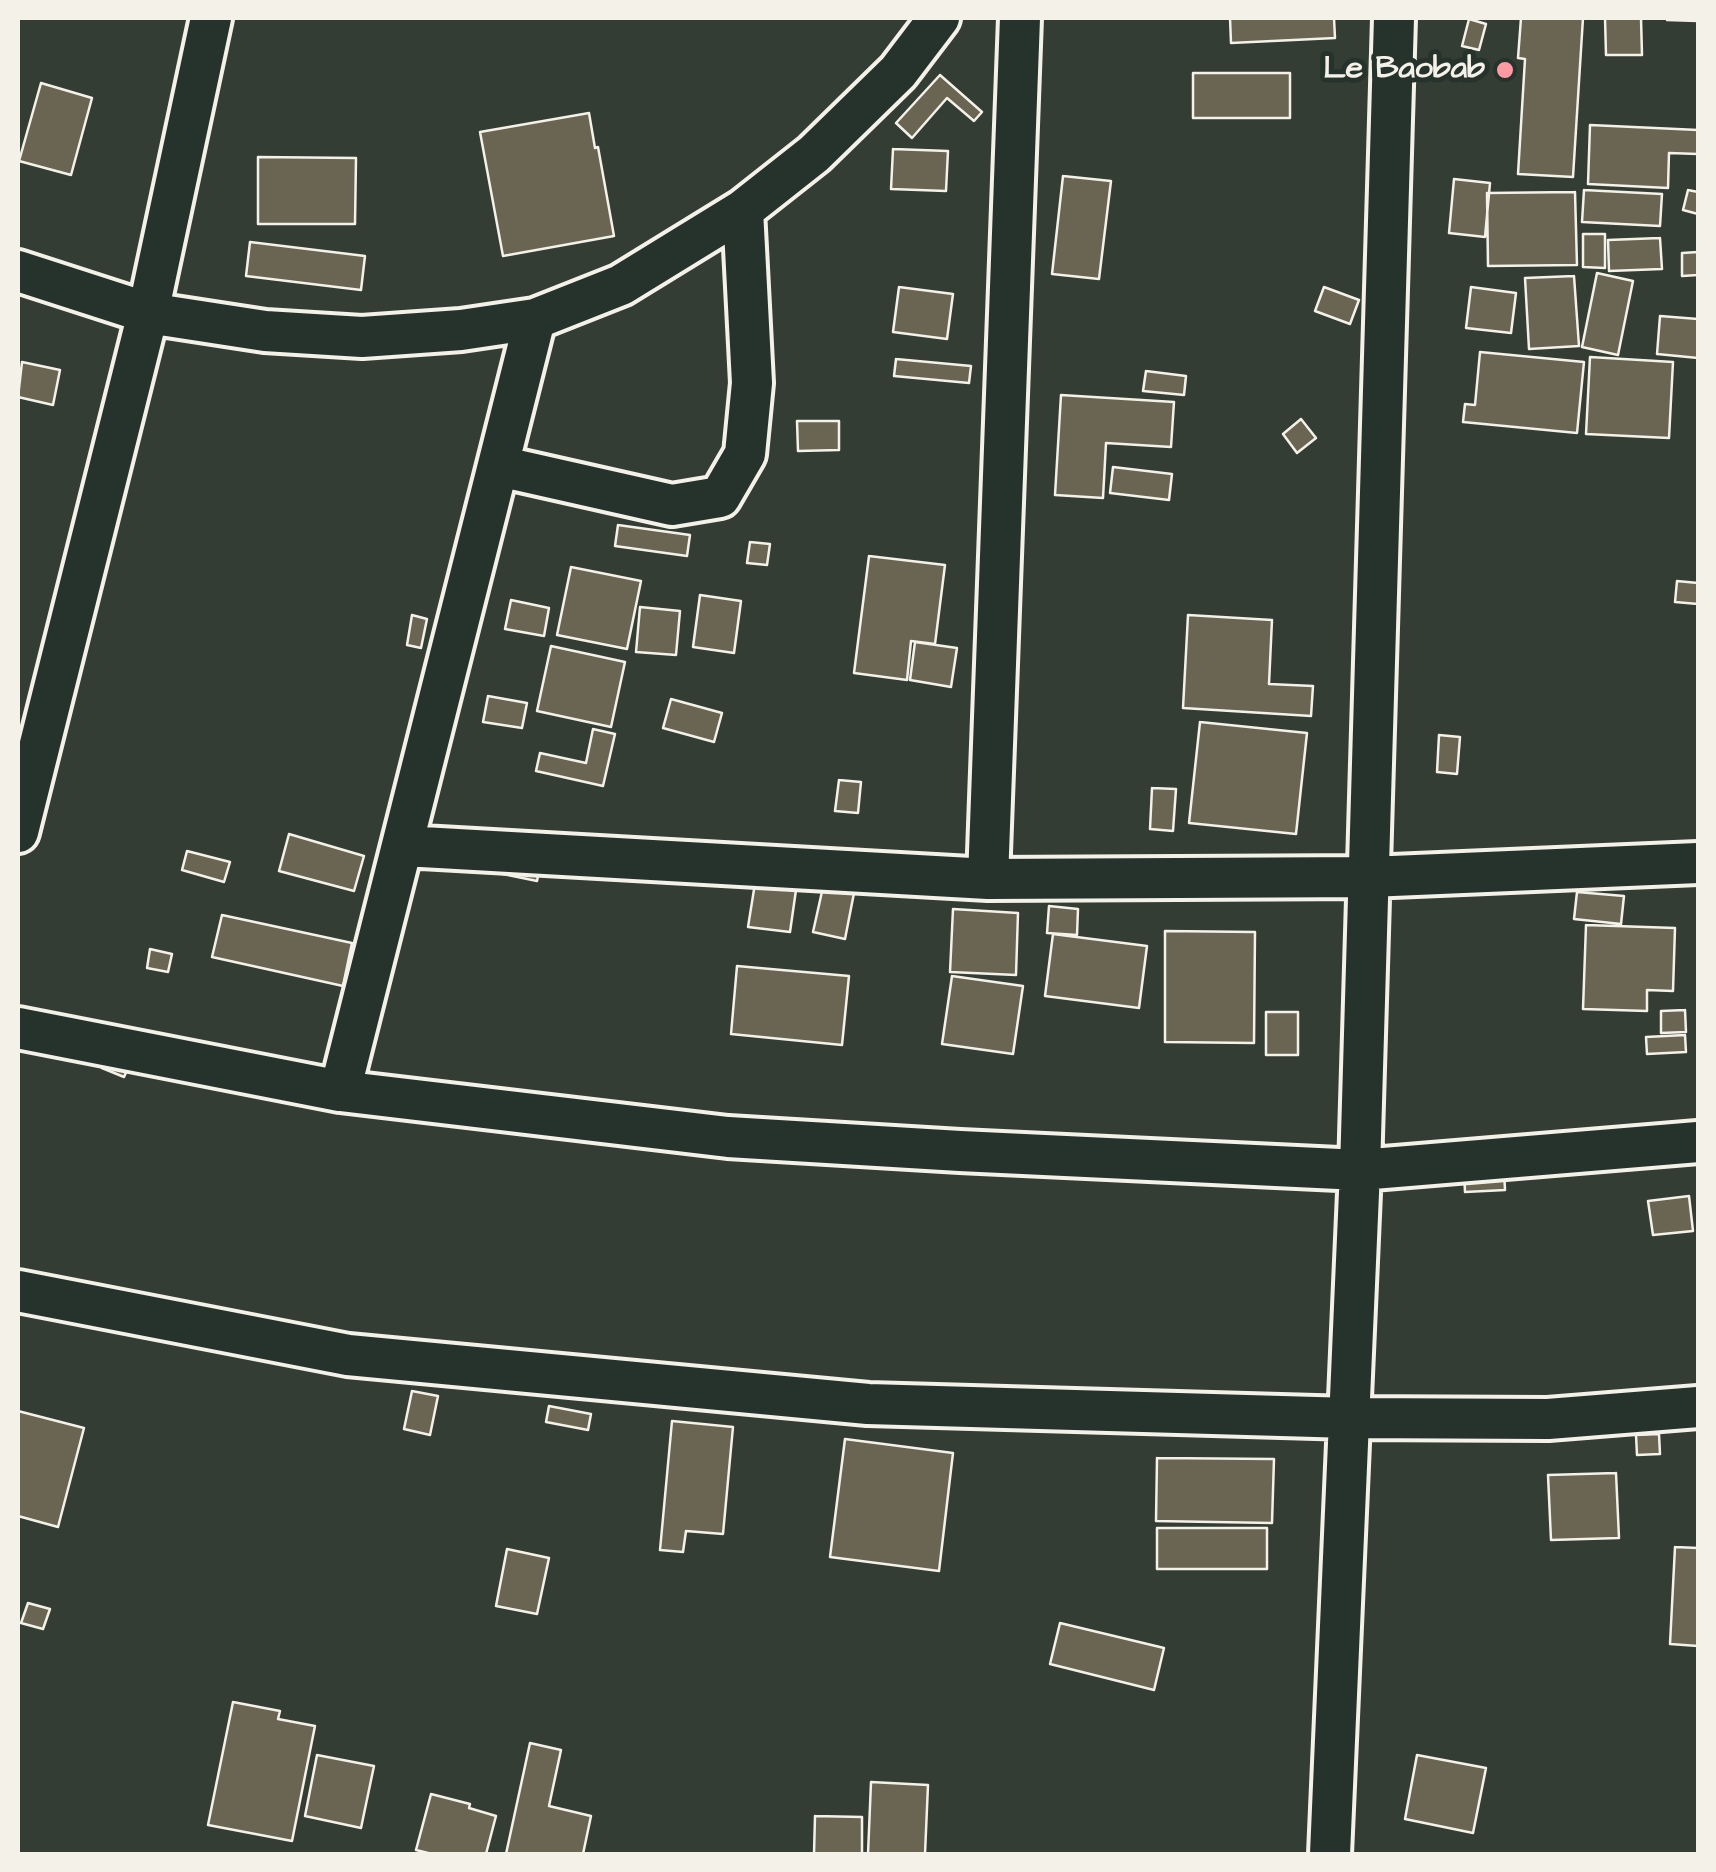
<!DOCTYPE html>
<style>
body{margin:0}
#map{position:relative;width:1716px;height:1872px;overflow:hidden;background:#333d34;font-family:"Architects Daughter",sans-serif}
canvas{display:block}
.frame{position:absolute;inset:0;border:20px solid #f4f1e8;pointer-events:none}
</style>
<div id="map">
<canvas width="1716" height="1872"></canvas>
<div class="frame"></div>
</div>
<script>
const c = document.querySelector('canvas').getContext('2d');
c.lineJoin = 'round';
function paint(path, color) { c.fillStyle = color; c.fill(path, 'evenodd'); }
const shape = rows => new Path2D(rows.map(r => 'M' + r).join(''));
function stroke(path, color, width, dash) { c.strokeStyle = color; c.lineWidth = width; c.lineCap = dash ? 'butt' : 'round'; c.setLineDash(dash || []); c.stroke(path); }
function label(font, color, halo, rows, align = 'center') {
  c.font = font + ' "Architects Daughter",sans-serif'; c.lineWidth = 10; c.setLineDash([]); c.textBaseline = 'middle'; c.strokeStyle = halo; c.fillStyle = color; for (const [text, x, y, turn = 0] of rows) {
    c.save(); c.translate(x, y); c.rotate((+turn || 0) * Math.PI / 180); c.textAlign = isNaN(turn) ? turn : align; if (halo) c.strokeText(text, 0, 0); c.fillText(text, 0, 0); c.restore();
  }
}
const building = shape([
 [1230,18,1334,18,1335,38,1231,43,1230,18],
 [1521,18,1583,18,1573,177,1518,174,1525,59,1518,58,1521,18],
 [1605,18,1641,18,1642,55,1606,55,1605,18],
 [1667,18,1698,18,1698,21,1667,20,1667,18],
 [1469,19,1486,24,1479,50,1462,46,1469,19],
 [1193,73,1290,73,1290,118,1193,118,1193,73],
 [940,75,982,112,974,121,947,98,912,138,896,123,940,75],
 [41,83,92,98,71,175,19,161,41,83],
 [589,113,595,148,598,147,614,236,503,256,480,132,589,113],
 [1590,125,1698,130,1698,154,1669,153,1668,188,1588,184,1590,125],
 [893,149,948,151,946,191,891,189,893,149],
 [258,157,356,158,355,224,258,224,258,157],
 [1063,176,1111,181,1099,279,1052,274,1063,176],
 [1454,179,1490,183,1485,237,1449,233,1454,179],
 [1584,190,1662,194,1660,226,1582,222,1584,190],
 [1688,190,1698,192,1698,214,1683,210,1688,190],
 [1575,192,1577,265,1488,266,1487,193,1575,192],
 [1583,234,1605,234,1605,268,1583,267,1583,234],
 [1660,238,1662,269,1609,271,1608,240,1660,238],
 [250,242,365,256,361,290,246,276,250,242],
 [1698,252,1698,275,1682,276,1682,253,1698,252],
 [1597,273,1633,281,1618,355,1582,347,1597,273],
 [1574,276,1579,346,1529,349,1525,278,1574,276],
 [899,287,953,294,947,339,893,332,899,287],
 [1324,287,1359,300,1350,324,1315,311,1324,287],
 [1471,287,1516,293,1511,333,1466,328,1471,287],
 [1660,316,1698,319,1698,358,1657,354,1660,316],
 [1480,352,1584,362,1577,433,1463,422,1465,404,1475,405,1480,352],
 [1590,357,1673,362,1669,438,1586,434,1590,357],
 [896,359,971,366,969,383,894,376,896,359],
 [22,362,60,370,53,405,18,397,22,362],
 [1146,371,1186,376,1184,395,1143,391,1146,371],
 [1061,395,1174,402,1171,447,1106,443,1103,498,1055,495,1061,395],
 [1301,419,1316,438,1297,453,1283,434,1301,419],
 [797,421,839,421,839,450,798,451,797,421],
 [1113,467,1172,474,1169,500,1110,493,1113,467],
 [618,525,690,535,687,556,615,546,618,525],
 [750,542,770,544,767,565,747,563,750,542],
 [869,556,945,565,935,644,911,641,907,680,854,673,869,556],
 [571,567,641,581,627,649,557,635,571,567],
 [1677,581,1698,583,1698,604,1675,602,1677,581],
 [700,595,741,601,734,653,693,647,700,595],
 [511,600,549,608,544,636,505,629,511,600],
 [640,607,680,611,676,655,636,652,640,607],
 [412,615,427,619,421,648,407,645,412,615],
 [1188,615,1272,620,1269,684,1313,686,1311,716,1183,708,1188,615],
 [915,642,957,648,951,687,910,680,915,642],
 [551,646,625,662,611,727,537,711,551,646],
 [488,696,527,703,522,728,483,722,488,696],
 [671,699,722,713,714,742,663,728,671,699],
 [1200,722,1307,733,1296,834,1189,823,1200,722],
 [593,729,615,734,603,786,536,771,540,753,586,763,593,729],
 [1439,735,1460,737,1457,774,1437,772,1439,735],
 [839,780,861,782,858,813,835,811,839,780],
 [1152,788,1176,789,1173,831,1150,829,1152,788],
 [289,834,364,856,354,891,279,871,289,834],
 [187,851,230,862,224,882,182,870,187,851],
 [502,853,541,861,537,881,498,873,502,853],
 [756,877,797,883,790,932,748,927,756,877],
 [823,887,854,893,845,939,813,932,823,887],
 [1577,892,1624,896,1621,924,1574,919,1577,892],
 [1049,906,1078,909,1077,935,1047,933,1049,906],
 [953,909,1018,913,1016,975,950,972,953,909],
 [222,915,352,943,343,986,212,957,222,915],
 [1586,925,1675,928,1673,991,1647,990,1647,1011,1583,1009,1586,925],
 [1165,931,1255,932,1254,1043,1165,1042,1165,931],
 [1053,934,1147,946,1139,1008,1045,996,1053,934],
 [150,949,172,954,168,972,147,968,150,949],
 [737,966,849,976,842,1045,731,1034,737,966],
 [952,976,1023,986,1013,1054,942,1044,952,976],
 [1685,1010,1686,1032,1661,1033,1661,1011,1685,1010],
 [1266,1012,1298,1012,1298,1055,1266,1055,1266,1012],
 [1685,1035,1686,1052,1647,1054,1646,1037,1685,1035],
 [111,1047,133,1057,124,1077,102,1068,111,1047],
 [1504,1169,1505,1190,1465,1192,1464,1171,1504,1169],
 [1689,1196,1693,1231,1653,1235,1648,1201,1689,1196],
 [412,1391,438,1396,430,1435,404,1429,412,1391],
 [549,1406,591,1414,588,1430,546,1422,549,1406],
 [18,1411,84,1428,58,1527,18,1516,18,1411],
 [672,1421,733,1427,723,1534,686,1531,683,1552,660,1550,672,1421],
 [1659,1434,1660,1454,1637,1455,1636,1435,1659,1434],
 [845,1439,953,1453,939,1571,830,1557,845,1439],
 [1157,1458,1274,1459,1272,1523,1156,1521,1157,1458],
 [1616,1473,1619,1538,1551,1540,1548,1475,1616,1473],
 [1157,1528,1267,1528,1267,1569,1157,1569,1157,1528],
 [1675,1547,1698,1548,1698,1646,1670,1644,1675,1547],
 [507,1549,549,1558,537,1614,496,1606,507,1549],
 [28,1603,50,1609,43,1629,21,1623,28,1603],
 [1060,1623,1164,1648,1154,1690,1050,1664,1060,1623],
 [233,1702,280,1711,278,1719,315,1726,292,1841,208,1825,233,1702],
 [530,1743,561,1750,549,1806,591,1816,583,1854,506,1854,530,1743],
 [317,1755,374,1766,361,1828,305,1816,317,1755],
 [1417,1755,1486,1768,1473,1833,1405,1819,1417,1755],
 [871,1782,928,1785,925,1854,868,1854,871,1782],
 [431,1794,470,1804,469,1808,496,1816,486,1854,432,1854,416,1850,431,1794],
 [815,1816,862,1817,862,1854,814,1854,815,1816]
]);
paint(building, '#696552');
stroke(building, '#f4f1e8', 2.5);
const minor = shape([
 [18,271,148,313,265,331,362,337,461,330,535,319,621,285,743,210,814,154,898,72,939,18],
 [499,466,672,505,720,497,745,454,752,383,743,210],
 [18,832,148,313,211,18],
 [404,846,988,879,1369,877,1698,863],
 [988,879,1020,18],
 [18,1028,340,1091,728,1137,960,1151,1360,1170,1698,1142],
 [340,1091,535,319],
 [18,1291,348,1355,868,1404,1350,1418,1548,1419,1698,1407],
 [1330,1854,1360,1170,1394,18]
]);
stroke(minor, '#f4f1e8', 48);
stroke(minor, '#26332d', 40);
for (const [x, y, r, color] of [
 [1505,70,10,"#ff9aa2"]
]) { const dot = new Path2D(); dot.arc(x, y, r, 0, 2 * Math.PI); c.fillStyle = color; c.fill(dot); stroke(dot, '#26332d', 4); }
label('bold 32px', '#f4f1e8', '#26332d', [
 ["Le Baobab",1485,70]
], 'right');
</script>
